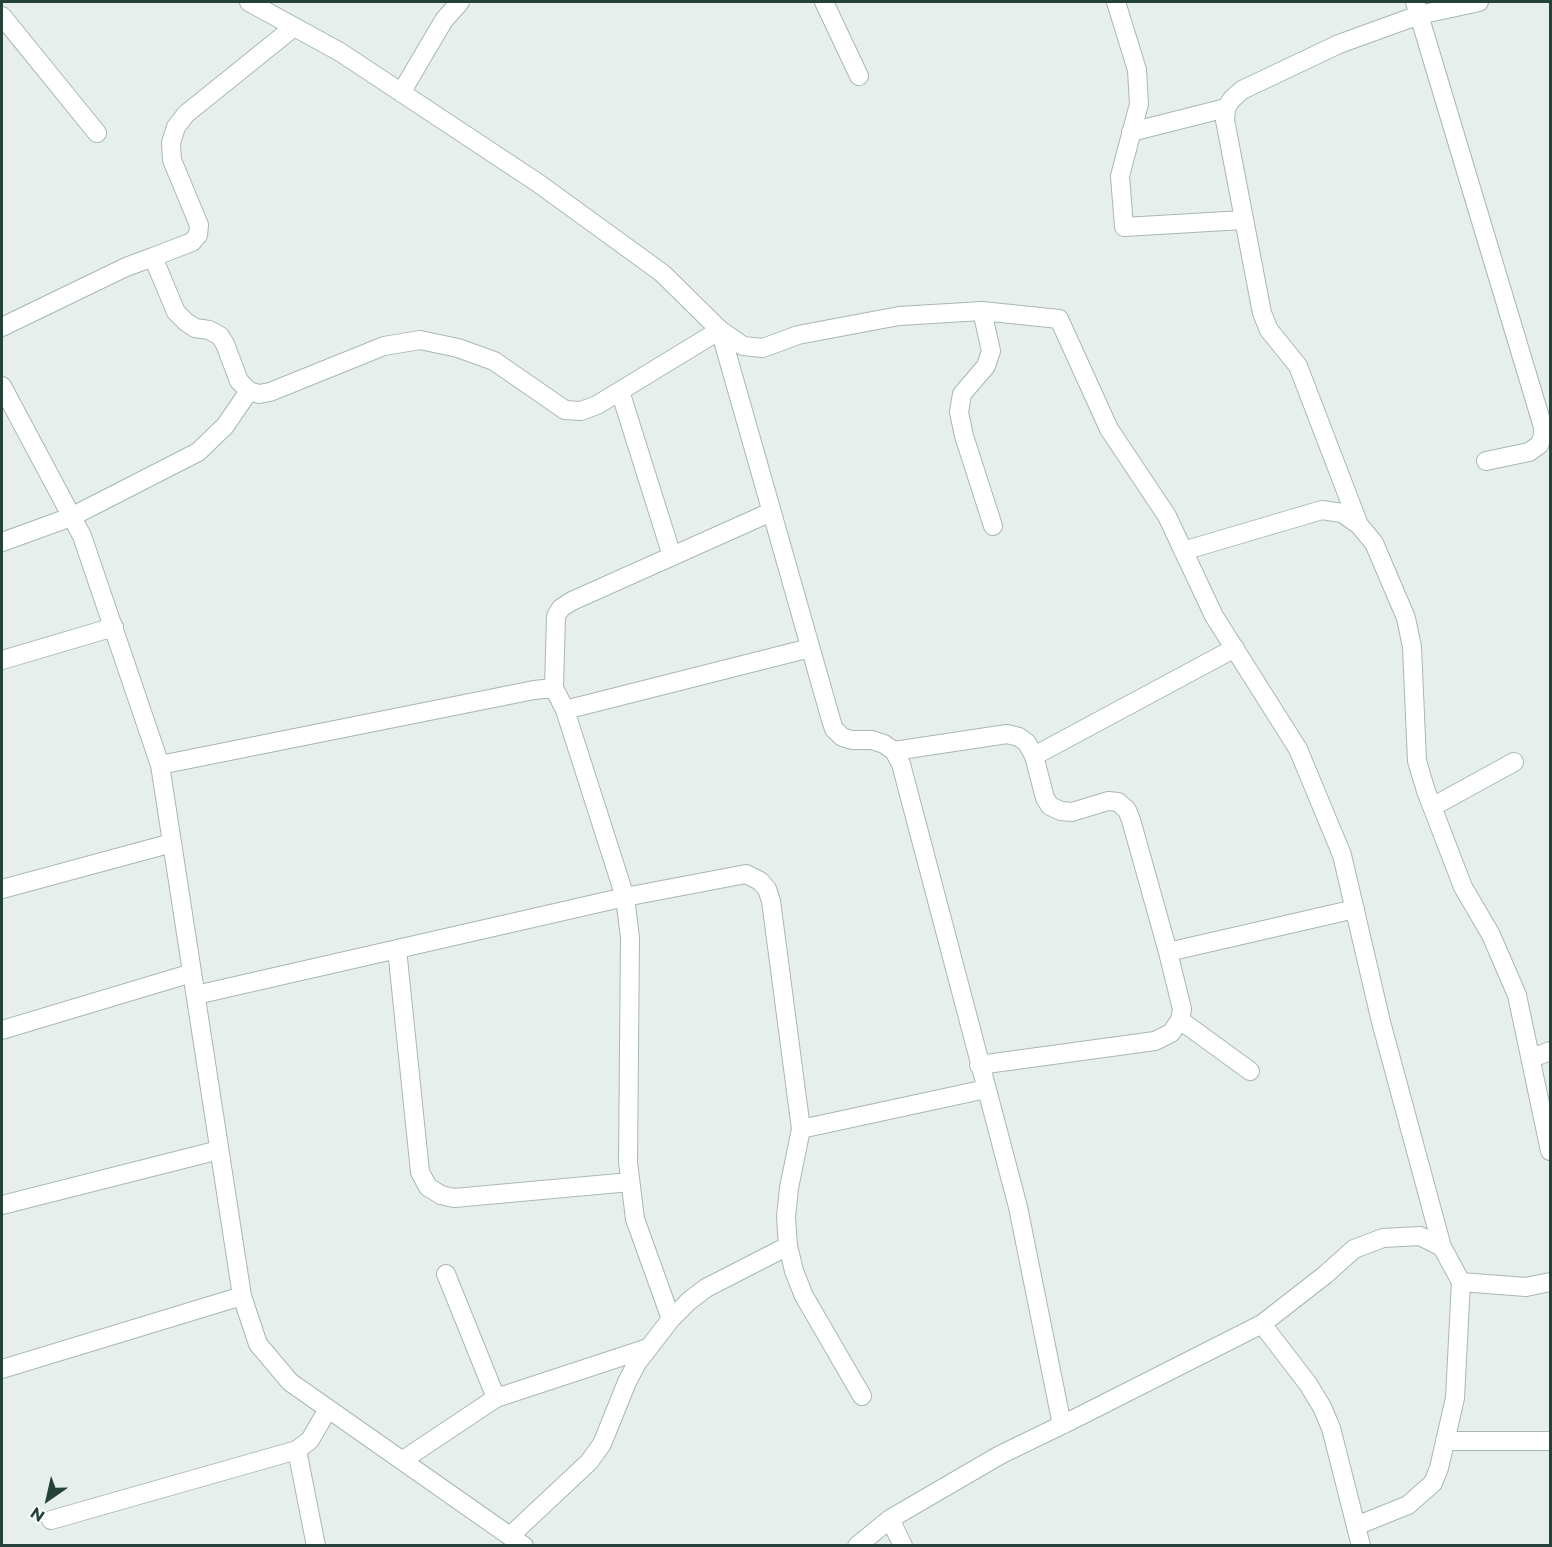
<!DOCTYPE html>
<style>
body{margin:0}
#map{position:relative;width:1552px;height:1547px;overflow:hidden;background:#e6efeb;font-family:Montserrat,sans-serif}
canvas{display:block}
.frame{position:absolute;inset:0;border:3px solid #24423a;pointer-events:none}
.north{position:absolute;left:18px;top:1469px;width:60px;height:60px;-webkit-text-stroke:4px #f7fbf9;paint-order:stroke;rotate:214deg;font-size:16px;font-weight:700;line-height:24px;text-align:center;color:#24423a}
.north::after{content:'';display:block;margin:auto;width:21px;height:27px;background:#24423a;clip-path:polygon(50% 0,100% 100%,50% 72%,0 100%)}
</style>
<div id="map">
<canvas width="1552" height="1547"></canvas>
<div class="frame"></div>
<div class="north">N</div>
</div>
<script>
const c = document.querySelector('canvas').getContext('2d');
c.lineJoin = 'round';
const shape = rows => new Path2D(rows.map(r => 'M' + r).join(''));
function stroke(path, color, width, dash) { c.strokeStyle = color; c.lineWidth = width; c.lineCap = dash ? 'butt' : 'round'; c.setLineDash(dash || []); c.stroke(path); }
const minor = shape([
 [249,2,340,52,538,183,662,273,720,330,743,346,763,348,798,335,899,316,982,311,1059,319,1109,429,1167,516,1214,616,1298,749,1342,855,1381,1022,1442,1247,1461,1282,1526,1287,1550,1282],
 [824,2,859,76],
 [1116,2,1137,70,1139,104,1120,176,1124,227,1243,220],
 [1479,2,1419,15,1543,427,1543,436,1539,445,1529,452,1486,461],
 [2,16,97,133],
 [401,93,444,20,460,2],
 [1131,132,1226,108],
 [153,257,192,242,198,235,199,225,172,160,171,143,176,127,186,114,294,27],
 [982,311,991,351,986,366,962,394,959,412,964,436,993,526],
 [2,327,126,267,153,257,176,312,186,322,195,328,209,330,220,336,225,344,239,381,249,391,259,394,270,392,384,346,420,340,458,348,494,361,565,410,581,411,597,405,720,330,831,720,834,729,842,737,852,740,872,740,884,744,894,751,901,764,1018,1207,1062,1425],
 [2,386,82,536,160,765,242,1296,258,1344,290,1382,524,1546],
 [620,391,672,556],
 [1359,525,1298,366,1269,330,1262,313,1225,120,1226,108,1232,99,1242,90,1339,44,1419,15,1415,2],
 [2,542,71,517,198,452,225,426,249,391],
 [1183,551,1322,510,1342,513,1359,525,1374,543,1406,618,1412,647,1417,761,1426,791,1463,887,1491,935,1517,995,1550,1151],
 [2,660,114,627],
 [554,688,556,616,561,608,572,601,771,512],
 [565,710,810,648],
 [894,751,1007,734,1019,737,1027,743,1034,756,1045,798,1050,806,1061,811,1072,812,1108,801,1118,802,1127,810,1131,820,1168,952,1182,1009,1180,1020,1171,1033,1155,1041,979,1065],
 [1034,756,1235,648],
 [160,765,534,690,554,688,565,710,625,897,630,938,628,1162,635,1219,671,1319],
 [1432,807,1514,762],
 [2,889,172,843],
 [397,949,420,1172,428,1187,441,1195,454,1198,630,1182],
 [1168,952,1355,909],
 [196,995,625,897,746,874,760,881,767,889,771,901,801,1129,986,1089],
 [1180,1020,1250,1071],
 [2,1030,192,973],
 [1532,1058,1550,1051],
 [801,1129,789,1188,786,1217,788,1246,794,1271,804,1296,862,1396],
 [2,1205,219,1150],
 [446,1274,496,1398],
 [1262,1324,1308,1384,1322,1407,1331,1428,1361,1546],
 [2,1369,242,1296],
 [1445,1441,1550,1441],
 [297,1450,316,1546],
 [403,1460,496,1398,648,1348],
 [890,1519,903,1546],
 [51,1520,297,1450,310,1440,328,1409],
 [1356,1526,1408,1505,1433,1483,1439,1468,1455,1398,1461,1282],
 [510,1536,589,1462,602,1444,627,1382,637,1363,671,1319,689,1301,706,1288,788,1246],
 [857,1546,890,1519,1000,1455,1072,1420,1262,1324,1325,1275,1354,1249,1383,1238,1420,1236,1442,1247]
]);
stroke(minor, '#a8b8b2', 20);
stroke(minor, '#fff', 18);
</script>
